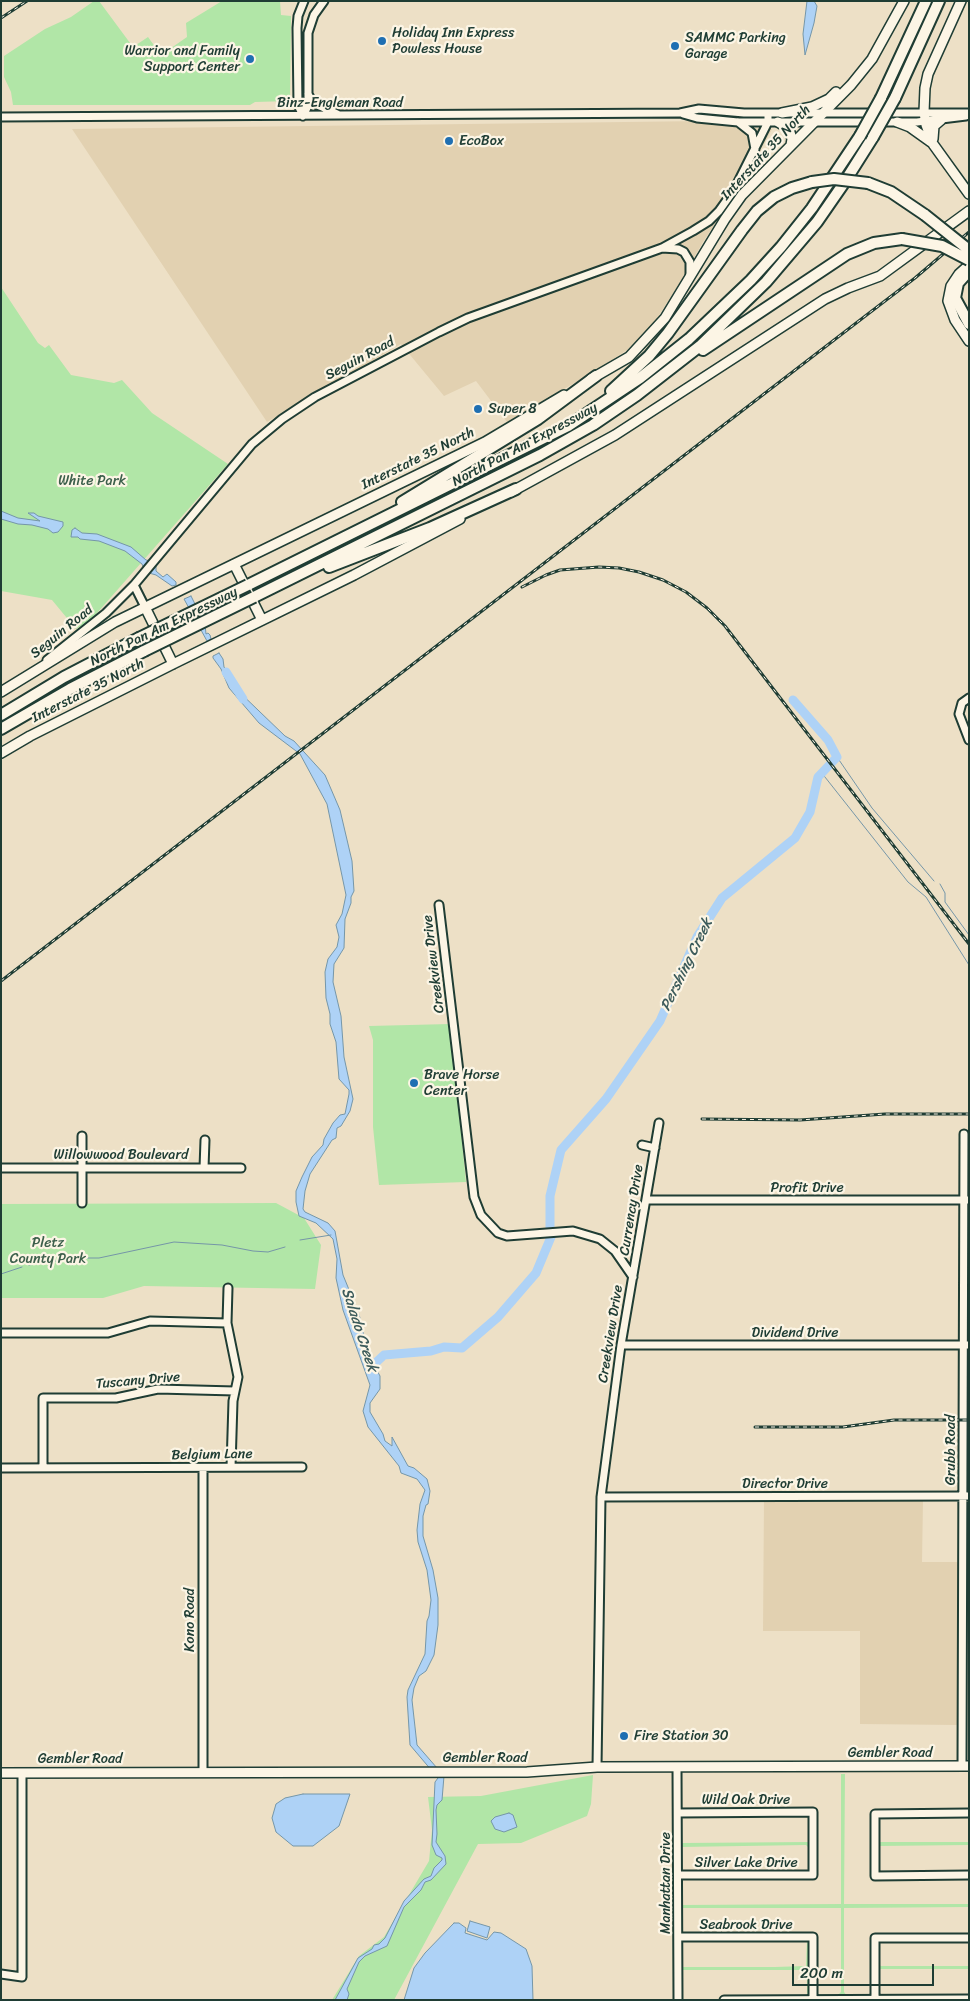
<!DOCTYPE html>
<style>
body{margin:0}
#map{position:relative;width:970px;height:2001px;overflow:hidden;background:#ede0c6;font-family:Sriracha,sans-serif}
canvas{display:block}
.frame{position:absolute;inset:0;border:2px solid #1f3d34;pointer-events:none}
.scale{position:absolute;left:792px;top:1964px;width:142px;height:22px;box-sizing:border-box;border:2px solid #1f3d34;border-top:0;padding-left:6px;font-size:15px;line-height:18px;white-space:nowrap;color:#1f3d34;-webkit-text-stroke:4px #fcf5e5;paint-order:stroke}
</style>
<div id="map">
<canvas width="970" height="2001"></canvas>
<div class="frame"></div>
<div class="scale">200 m</div>
</div>
<script>
const c = document.querySelector('canvas').getContext('2d');
c.lineJoin = 'round';
function paint(path, color) { c.fillStyle = color; c.fill(path, 'evenodd'); }
const shape = rows => new Path2D(rows.map(r => 'M' + r).join(''));
function stroke(path, color, width, dash) { c.strokeStyle = color; c.lineWidth = width; c.lineCap = dash ? 'butt' : 'round'; c.setLineDash(dash || []); c.stroke(path); }
function label(font, color, halo, rows, align = 'center') {
  c.font = font + ' Sriracha,sans-serif'; c.lineWidth = 4.5; c.setLineDash([]); c.textBaseline = 'middle'; c.strokeStyle = halo; c.fillStyle = color; for (const [text, x, y, turn = 0] of rows) {
    c.save(); c.translate(x, y); c.rotate((+turn || 0) * Math.PI / 180); c.textAlign = isNaN(turn) ? turn : align; if (halo) c.strokeText(text, 0, 0); c.fillText(text, 0, 0); c.restore();
  }
}
paint(shape([
 [704,121,738,127,772,129,747,176,703,242,677,287,656,320,627,350,590,374,507,422,476,381,444,396,401,344,267,422,72,129],
 [764,1499,923,1500,922,1562,958,1562,957,1725,860,1724,860,1631,763,1631]
]), '#e2d1b1');
paint(shape([
 [94,1,99,1,133,47,148,37,161,55,187,37,186,23,222,1,280,1,281,15,291,16,290,101,255,102,250,105,13,105,11,92,4,77,4,56,45,29,71,17],
 [1,287,38,343,45,348,49,345,71,375,114,383,122,380,152,413,228,464,90,621,76,629,52,600,1,591],
 [450,1024,466,1182,379,1185,373,1127,373,1040,369,1026],
 [276,1203,304,1218,321,1245,315,1289,144,1286,103,1298,1,1298,1,1204],
 [841,1774,845,1774,844,1904,969,1904,969,1907,844,1908,844,1992,847,1996,837,1996,841,1992,841,1908,680,1908,680,1905,841,1904],
 [593,1775,591,1804,587,1816,521,1843,478,1844,394,2000,332,2000,359,1956,384,1937,429,1861,432,1830,428,1797,481,1796],
 [880,1818,880,1842,969,1842,969,1845,878,1846,878,1820],
 [680,1842,682,1843,809,1842,808,1847,806,1845,680,1847],
 [807,1940,809,1948,809,1989,807,1996,807,1970,681,1970,681,1942,683,1941,683,1967,775,1967,806,1966],
 [877,1964,881,1966,969,1966,969,1969,877,1969]
]), '#b1e6a7');
const water = shape([
 [807,1,814,1,817,6,814,23,805,55,803,34,807,1],
 [1,511,18,518,40,521,28,513,34,513,38,516,63,522,63,526,58,532,53,533,48,529,32,525,18,524,1,519,1,511],
 [75,528,82,533,97,534,131,547,146,560,151,561,156,565,156,571,163,577,167,574,176,582,176,585,172,586,156,575,149,573,144,569,142,564,125,551,99,541,80,539,78,537,71,537,72,530,75,528],
 [191,596,205,624,206,634,208,633,210,635,211,639,207,641,184,599,191,596],
 [219,653,223,659,224,667,231,678,232,685,285,736,294,741,325,775,340,810,352,861,354,891,351,897,351,903,345,919,344,948,334,964,333,982,341,1016,344,1057,353,1099,350,1111,341,1126,337,1128,336,1138,332,1140,310,1174,305,1191,303,1209,305,1212,328,1223,335,1231,343,1275,359,1314,368,1354,380,1376,380,1389,370,1403,370,1412,383,1434,385,1441,392,1446,392,1437,408,1466,414,1468,427,1479,430,1491,428,1504,426,1505,423,1516,423,1536,433,1570,438,1598,438,1625,434,1655,426,1671,419,1676,414,1688,412,1700,417,1745,444,1776,442,1800,437,1805,436,1810,437,1834,436,1842,445,1856,446,1864,431,1880,425,1882,421,1890,404,1907,387,1946,365,1956,359,1962,347,1989,349,1994,347,2000,335,2000,358,1958,372,1949,374,1945,379,1944,385,1938,404,1901,424,1879,431,1876,434,1868,442,1860,442,1858,436,1855,432,1845,435,1782,438,1778,410,1745,407,1697,408,1690,425,1654,427,1621,429,1616,431,1600,427,1570,418,1542,417,1530,420,1504,425,1490,417,1479,401,1473,399,1466,368,1427,363,1411,370,1385,343,1310,336,1278,337,1259,333,1239,316,1223,299,1216,296,1202,296,1191,302,1177,312,1157,323,1145,324,1139,333,1123,340,1115,345,1114,349,1094,349,1090,339,1079,336,1042,330,1024,330,1014,326,998,325,972,328,959,337,947,339,937,336,925,342,914,346,895,327,804,300,754,259,723,229,688,221,669,213,658,213,656,219,653],
 [303,1794,350,1794,339,1826,313,1846,293,1846,276,1832,272,1818,276,1804,285,1798,303,1794],
 [509,1813,513,1815,517,1827,504,1832,495,1829,491,1821,495,1817,509,1813],
 [470,1921,490,1927,487,1938,467,1931,470,1921],
 [454,1923,459,1923,466,1928,465,1933,487,1940,494,1932,501,1933,526,1949,532,1966,533,2000,404,2000,414,1968,425,1953,454,1923]
]);
paint(water, '#aed2f6');
stroke(water, '#7596a8', 1);
stroke(shape([
 [837,757,872,808,934,881],
 [821,772,908,882,926,897,969,965],
 [940,884,945,893,945,902,969,935],
 [300,1240,331,1235],
 [29,1265,76,1258,99,1258,174,1242,222,1245,253,1251,268,1252,285,1247],
 [1,1274,22,1267]
]), '#7596a8', 1);
stroke(shape([
 [226,672,243,699],
 [550,1229,550,1196,561,1150,606,1099,660,1021,697,937,722,898,795,838,810,812,818,777,837,757,828,740,793,700],
 [370,1368,384,1355,431,1351,444,1347,462,1348,498,1317,536,1273,551,1237]
]), '#aed2f6', 9);
const minor = shape([
 [308,94,312,101,316,104,337,114],
 [683,114,697,118,738,122,917,122,966,116],
 [303,116,308,106,308,33,314,15,324,1],
 [303,116,298,105,297,28,298,16,304,1],
 [1,117,680,113,699,109,744,113,969,113],
 [738,122,752,133,755,149],
 [662,248,678,249,684,252,690,262,690,274],
 [134,585,145,607],
 [47,660,106,613,134,585,252,444,282,419,315,397,439,332,468,318,662,248,693,231,709,221,719,211,734,190,768,122,768,114],
 [969,698,962,703,959,714,969,740],
 [439,905,474,1197,481,1215,498,1233,507,1236,573,1231,600,1239,615,1251,633,1277],
 [82,1136,82,1203],
 [642,1145,655,1148],
 [1,1168,241,1168],
 [204,1168,205,1140],
 [646,1200,968,1200],
 [228,1288,227,1323,238,1377,233,1401,231,1467],
 [1,1333,108,1333,150,1321,227,1323],
 [621,1345,969,1345],
 [1,1468,302,1467],
 [43,1468,43,1398,116,1398,158,1389,235,1391],
 [601,1497,969,1496],
 [962,1766,964,1134],
 [597,1767,601,1497,621,1345,659,1123],
 [677,1767,678,2000],
 [203,1772,203,1468],
 [678,1813,813,1812,813,1875,678,1875],
 [969,1813,875,1814,875,1876,969,1875],
 [679,1937,813,1937,813,1999],
 [1,1974,22,1977,22,1773],
 [875,1999,875,1938,969,1938],
 [724,2000,969,1999]
]);
const major = shape([
 [961,1,928,74,925,88,924,112,926,125,933,144,969,194],
 [782,113,812,107,829,99,836,92],
 [778,122,789,129,792,139,791,145],
 [897,122,910,127,931,142],
 [933,139,934,126,941,120],
 [969,265,959,274,951,286,948,301,955,320,969,341],
 [591,379,629,357,665,318,725,219,742,195,851,85,872,59,904,1],
 [511,492,615,435,825,299,848,288,880,276,969,211],
 [234,564,262,620],
 [145,607,173,664],
 [1,692,115,622,485,442,564,395],
 [1,753,30,736,173,664,354,575,460,519],
 [1,1773,527,1772,597,1767,969,1766]
]);
const highway = shape([
 [881,98,926,1],
 [895,98,939,1],
 [868,183,891,192,925,215],
 [969,271,958,283,955,298,969,324],
 [703,350,847,254,874,243,902,239],
 [611,391,649,356,668,333,742,230,757,211,774,197,792,188,812,182],
 [402,502,538,419,596,376],
 [329,567,430,528,516,489],
 [248,585,568,426,640,378,689,339,751,280,781,247,812,208,860,136],
 [254,597,540,455,593,425,637,395,700,346,766,282,817,222,844,183,873,137],
 [1,715,64,677,139,638],
 [1,729,70,689,144,651]
]);
stroke(minor, '#1f3d34', 11);
stroke(major, '#1f3d34', 12);
stroke(highway, '#1f3d34', 14);
stroke(minor, '#fcf5e5', 7);
stroke(major, '#fcf5e5', 9);
stroke(highway, '#fcf5e5', 10);
const rail = shape([
 [1,18,27,1],
 [522,587,546,575,560,570,599,567,619,568,639,572,663,580,686,592,707,608,725,626,969,944],
 [1,981,864,317,915,278,969,232],
 [702,1119,800,1120,885,1114,969,1114],
 [755,1427,843,1427,894,1420,969,1420]
]);
stroke(rail, '#1f3d34', 3);
stroke(rail, '#fcf5e5', 1, [4]);
const highwayBridge = shape([
 [860,136,881,98],
 [873,137,895,98],
 [812,182,834,179,868,183],
 [925,215,969,250],
 [902,239,942,246,969,260],
 [139,638,248,585],
 [144,651,254,597]
]);
stroke(highwayBridge, '#1f3d34', 14, []);
stroke(highwayBridge, '#fcf5e5', 10);
for (const [x, y, r, color] of [
 [382,41,5,"#1f6fb2"],
 [675,46,5,"#1f6fb2"],
 [250,59,5,"#1f6fb2"],
 [449,141,5,"#1f6fb2"],
 [478,409,5,"#1f6fb2"],
 [414,1083,5,"#1f6fb2"],
 [624,1736,5,"#1f6fb2"]
]) { const dot = new Path2D(); dot.arc(x, y, r, 0, 2 * Math.PI); c.fillStyle = color; c.fill(dot); stroke(dot, '#fcf5e5', 2); }
label('14px', '#1f3d34', '#fcf5e5', [
 ["Holiday Inn Express",392,33],
 ["Powless House",392,49],
 ["SAMMC Parking",685,38],
 ["Garage",685,54],
 ["Warrior and Family",240,51,"right"],
 ["Support Center",240,67,"right"],
 ["EcoBox",459,141],
 ["Super 8",488,409],
 ["Brave Horse",424,1075],
 ["Center",424,1091],
 ["Fire Station 30",634,1736]
], 'left');
label('14px', '#1f3d34', '#fcf5e5', [
 ["Binz-Engleman Road",340,103],
 ["Interstate 35 North",766,153,-47],
 ["Seguin Road",360,359,-28],
 ["North Pan Am Expressway",525,445,-28],
 ["Interstate 35 North",418,459,-26],
 ["North Pan Am Expressway",164,627,-26],
 ["Seguin Road",62,632,-39],
 ["Interstate 35 North",88,691,-27],
 ["Creekview Drive",434,964,-97],
 ["Willowwood Boulevard",121,1155],
 ["Profit Drive",807,1188],
 ["Currency Drive",632,1210,-81],
 ["Dividend Drive",795,1333],
 ["Creekview Drive",611,1334,-81],
 ["Tuscany Drive",138,1381,-5],
 ["Grubb Road",951,1450,-90],
 ["Belgium Lane",212,1455,-1],
 ["Director Drive",785,1484],
 ["Kono Road",190,1620,-90],
 ["Gembler Road",890,1753],
 ["Gembler Road",485,1758],
 ["Gembler Road",80,1759],
 ["Wild Oak Drive",746,1800],
 ["Silver Lake Drive",746,1863],
 ["Manhattan Drive",666,1883,-90],
 ["Seabrook Drive",746,1925]
]);
label('14px', '#3c5f4b', '#fcf5e5', [
 ["White Park",92,481],
 ["Pletz",48,1243],
 ["County Park",48,1259]
]);
label('italic 15px', '#3c5b5b', '#fcf5e5', [
 ["Pershing Creek",687,965,-64],
 ["Salado Creek",359,1330,72]
]);
</script>
